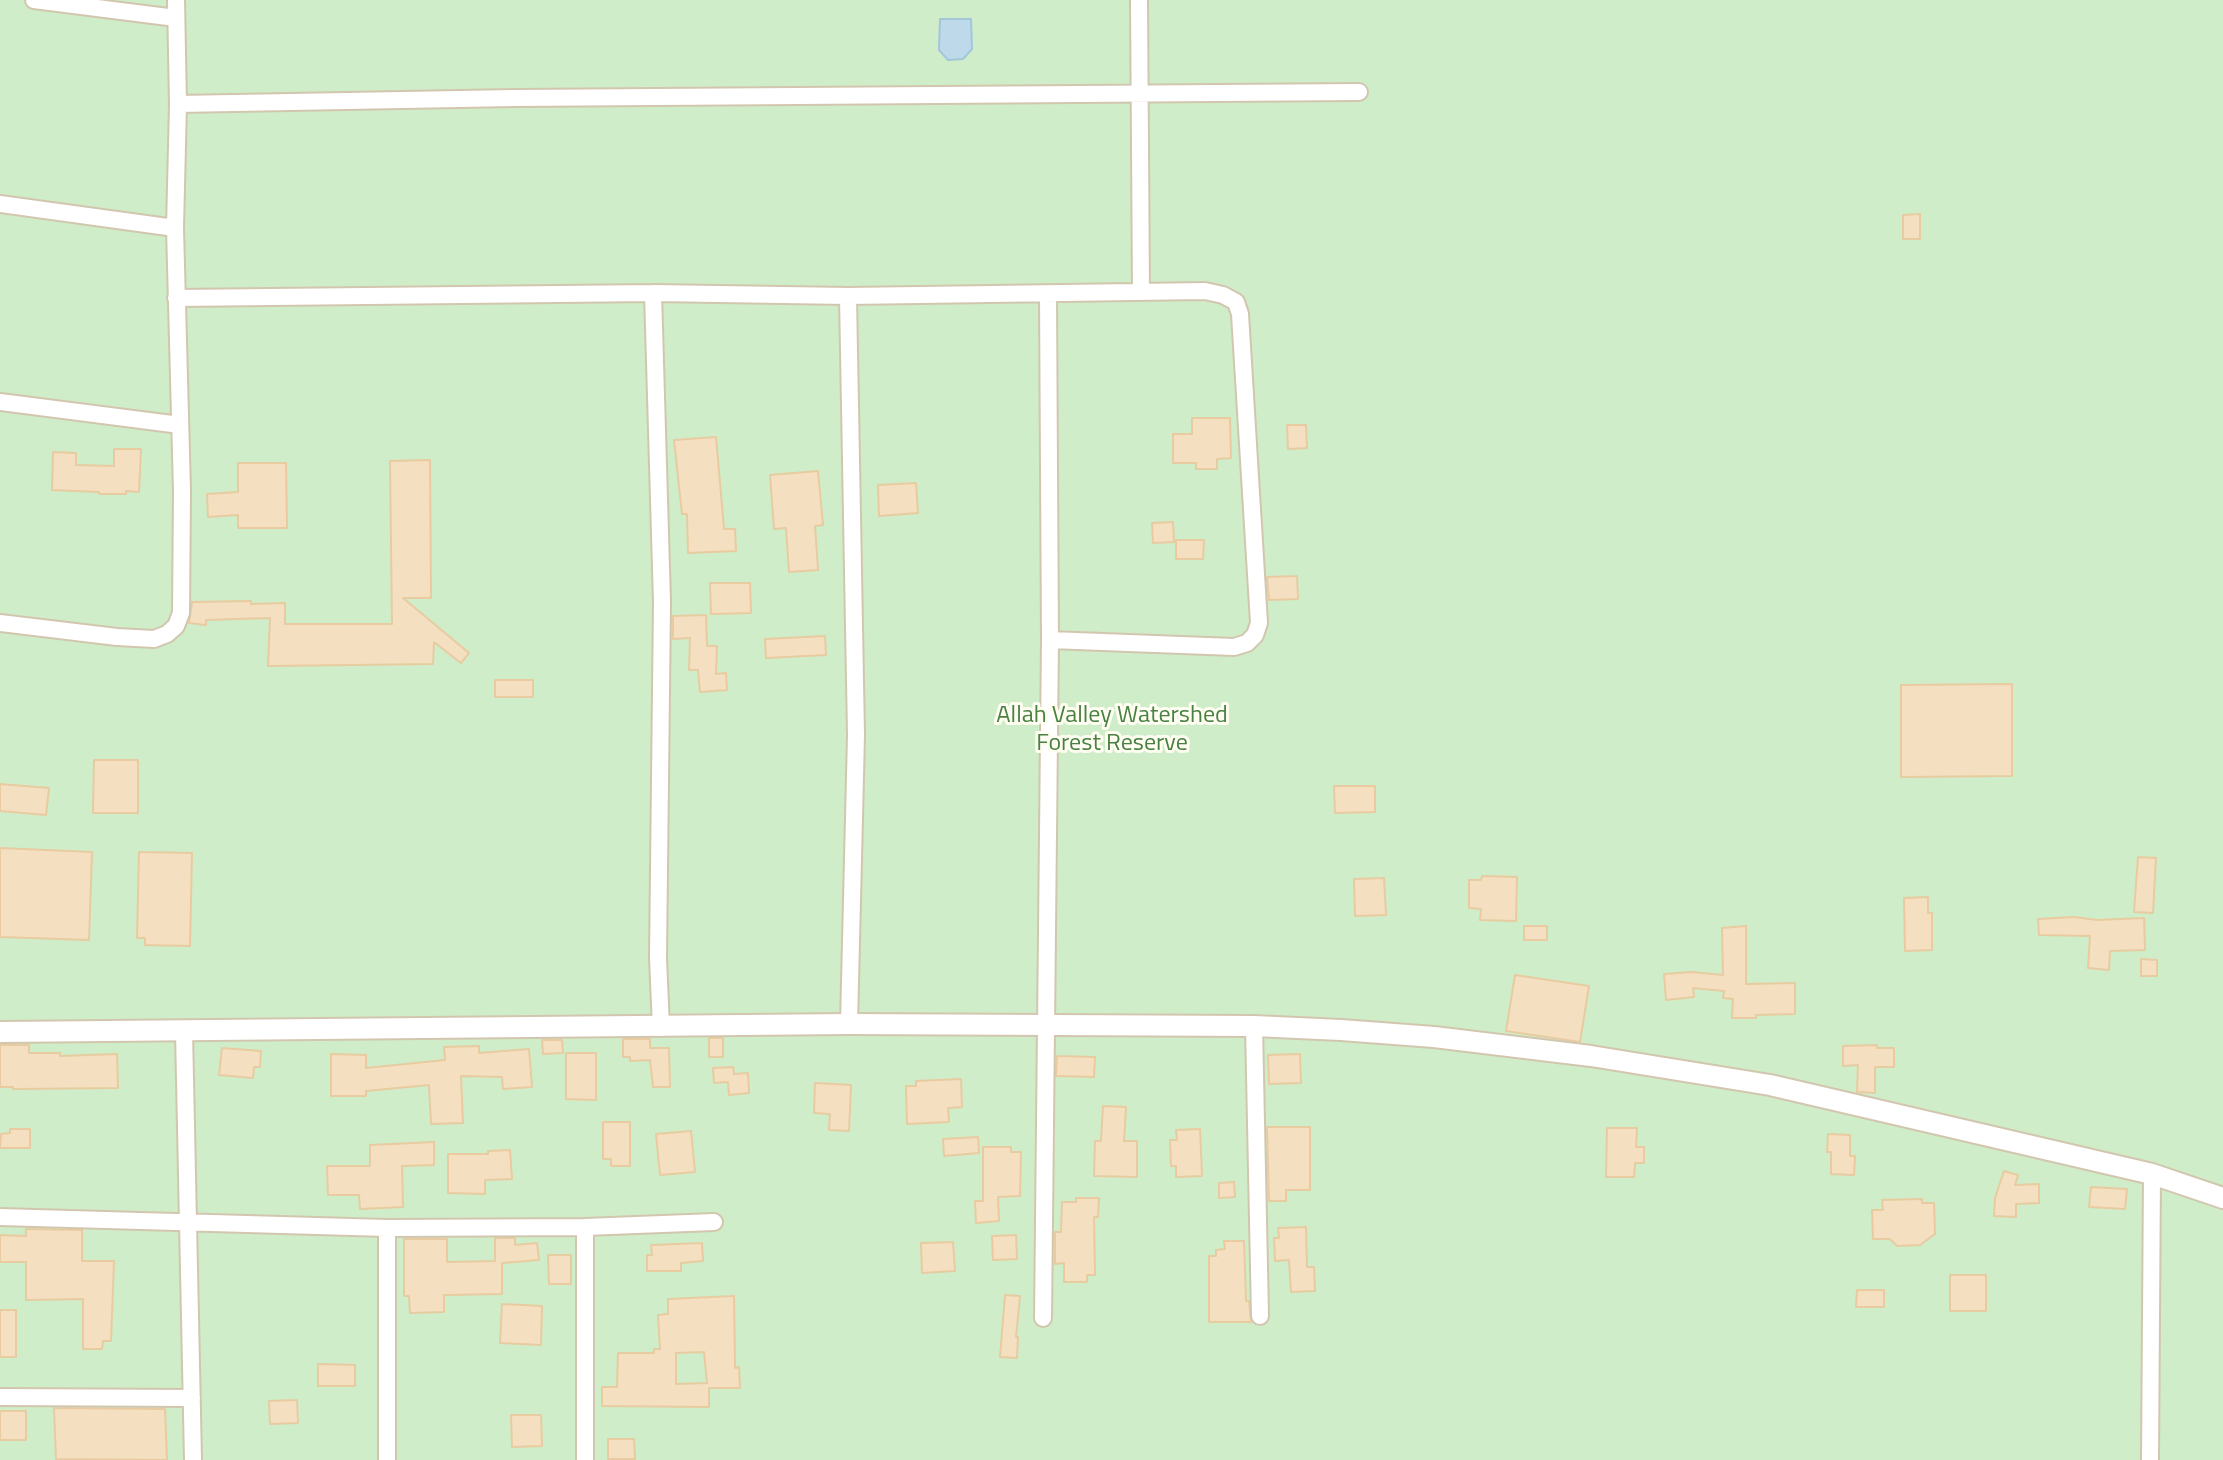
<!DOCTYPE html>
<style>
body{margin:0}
canvas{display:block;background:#fdfaeb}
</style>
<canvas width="2223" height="1460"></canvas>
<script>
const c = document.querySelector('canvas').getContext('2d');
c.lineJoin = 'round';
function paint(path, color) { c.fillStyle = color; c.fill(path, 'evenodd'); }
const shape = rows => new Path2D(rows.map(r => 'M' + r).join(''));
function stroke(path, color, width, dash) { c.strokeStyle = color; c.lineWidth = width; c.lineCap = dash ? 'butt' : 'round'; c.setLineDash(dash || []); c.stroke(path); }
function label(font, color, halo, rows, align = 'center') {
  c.font = font + ' "Titillium Web",sans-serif'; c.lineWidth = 6; c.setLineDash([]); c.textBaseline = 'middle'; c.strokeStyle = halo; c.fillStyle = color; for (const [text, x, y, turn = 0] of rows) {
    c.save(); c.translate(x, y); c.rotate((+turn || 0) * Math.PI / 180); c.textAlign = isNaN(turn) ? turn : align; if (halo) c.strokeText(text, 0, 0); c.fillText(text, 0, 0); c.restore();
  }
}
paint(shape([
 [0,0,2223,0,2223,1460,0,1460]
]), '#cfedc8');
const water = shape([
 [940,19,971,19,972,49,963,59,948,60,939,50,940,19]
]);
paint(water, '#bed9e9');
stroke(water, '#a3c6db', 2);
const building = shape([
 [1920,214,1920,239,1903,239,1903,215,1920,214],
 [1192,418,1230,418,1231,458,1217,459,1217,469,1196,469,1196,463,1173,463,1173,434,1192,434,1192,418],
 [1287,425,1306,425,1307,448,1288,449,1287,425],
 [716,437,724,529,735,529,736,551,688,553,687,514,682,514,674,440,716,437],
 [114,449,141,449,139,492,126,491,126,494,99,494,99,492,52,490,53,452,76,453,76,465,114,466,114,449],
 [430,460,431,598,403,598,469,653,461,663,434,642,433,664,268,666,270,618,206,620,206,625,189,623,192,602,251,601,251,604,285,603,285,624,392,624,390,461,430,460],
 [238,463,286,463,287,528,238,528,238,515,208,517,207,494,238,492,238,463],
 [818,471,823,525,815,526,818,570,789,572,786,528,774,529,770,475,818,471],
 [916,483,918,513,879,516,878,485,916,483],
 [1173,522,1174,542,1153,543,1152,523,1173,522],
 [1176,540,1204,540,1203,559,1176,559,1176,540],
 [1297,576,1298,599,1269,600,1267,577,1297,576],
 [710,583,750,583,751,613,711,614,710,583],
 [706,615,707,646,717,646,716,674,726,673,727,690,700,692,698,670,689,670,690,638,673,639,673,616,706,615],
 [825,636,826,655,766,658,765,639,825,636],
 [495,680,533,680,533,697,495,697,495,680],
 [2012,684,2012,776,1901,777,1901,685,2012,684],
 [94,760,138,760,138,813,93,813,94,760],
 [0,784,49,788,46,815,0,811,0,784],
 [1334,786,1375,786,1375,812,1335,813,1334,786],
 [0,848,92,852,89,940,0,937,0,848],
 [139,852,192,853,190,946,145,945,145,938,137,938,139,852],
 [2138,857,2156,858,2153,913,2134,912,2138,857],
 [1482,876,1517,877,1516,921,1480,920,1481,909,1469,908,1469,880,1481,880,1482,876],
 [1384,878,1386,915,1355,916,1354,879,1384,878],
 [1928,897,1928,913,1932,913,1932,950,1905,951,1904,898,1928,897],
 [2074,917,2097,920,2144,918,2145,950,2110,951,2109,970,2088,968,2090,936,2039,935,2038,919,2074,917],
 [1524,926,1547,926,1547,940,1524,940,1524,926],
 [1746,926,1746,984,1795,983,1795,1014,1756,1015,1756,1018,1732,1018,1733,999,1723,998,1724,991,1693,988,1694,997,1666,1000,1664,974,1691,972,1723,975,1722,928,1746,926],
 [2141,959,2157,960,2157,976,2141,976,2141,959],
 [1515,975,1589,986,1580,1042,1506,1031,1515,975],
 [709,1038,723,1038,723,1057,709,1057,709,1038],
 [623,1039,650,1039,650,1048,669,1048,670,1087,653,1087,650,1060,630,1061,630,1057,623,1057,623,1039],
 [542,1040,562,1040,563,1053,543,1054,542,1040],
 [0,1045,29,1045,29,1053,60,1053,60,1056,117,1054,118,1088,13,1089,13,1087,0,1087,0,1045],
 [1877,1045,1877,1048,1894,1048,1894,1067,1875,1067,1875,1093,1857,1092,1858,1065,1843,1066,1843,1046,1877,1045],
 [479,1046,479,1053,529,1049,532,1087,503,1089,502,1077,461,1076,463,1123,431,1124,429,1085,366,1091,366,1096,331,1096,331,1054,366,1055,366,1068,445,1060,444,1047,479,1046],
 [222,1048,261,1051,260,1067,254,1067,253,1078,219,1075,222,1048],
 [566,1053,596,1053,596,1100,566,1099,566,1053],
 [1300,1054,1301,1083,1269,1084,1268,1055,1300,1054],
 [1057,1056,1095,1057,1094,1077,1056,1076,1057,1056],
 [733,1067,734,1074,748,1073,749,1093,729,1095,728,1082,714,1083,713,1068,733,1067],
 [961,1079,962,1107,948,1108,949,1122,907,1124,906,1086,916,1086,916,1081,961,1079],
 [815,1083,851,1085,849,1131,829,1130,830,1114,814,1113,815,1083],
 [1103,1106,1126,1107,1124,1141,1137,1141,1137,1177,1094,1176,1095,1141,1101,1141,1103,1106],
 [603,1122,630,1122,630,1166,611,1166,611,1159,603,1159,603,1122],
 [1267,1127,1310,1127,1310,1190,1286,1190,1286,1201,1269,1201,1267,1127],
 [1607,1128,1637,1128,1636,1147,1644,1147,1644,1163,1635,1163,1634,1177,1606,1177,1607,1128],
 [10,1129,30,1129,30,1148,0,1148,1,1134,10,1133,10,1129],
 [1200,1129,1202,1176,1176,1177,1176,1166,1171,1166,1170,1140,1177,1140,1176,1130,1200,1129],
 [691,1131,695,1172,660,1175,656,1134,691,1131],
 [1828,1134,1850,1135,1850,1156,1855,1156,1854,1175,1831,1174,1831,1152,1827,1152,1828,1134],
 [978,1137,979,1153,944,1156,943,1139,978,1137],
 [434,1142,434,1165,402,1166,403,1207,360,1209,359,1195,328,1195,327,1166,370,1166,370,1145,434,1142],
 [983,1147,1011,1147,1011,1152,1021,1152,1020,1196,998,1197,999,1221,976,1223,975,1201,983,1201,983,1147],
 [510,1150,512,1179,485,1180,485,1194,448,1193,448,1154,488,1154,488,1151,510,1150],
 [2004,1171,2018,1175,2015,1185,2039,1184,2039,1203,2016,1204,2016,1217,1994,1216,1995,1198,2004,1171],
 [1234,1182,1235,1197,1219,1198,1219,1183,1234,1182],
 [2091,1187,2127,1189,2125,1209,2089,1207,2091,1187],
 [1076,1198,1099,1198,1098,1217,1094,1217,1095,1275,1087,1275,1087,1282,1064,1282,1064,1263,1055,1264,1055,1232,1061,1232,1062,1202,1076,1202,1076,1198],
 [1922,1199,1922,1203,1934,1203,1935,1234,1920,1245,1897,1246,1890,1239,1873,1239,1872,1210,1883,1210,1882,1200,1922,1199],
 [1306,1227,1307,1267,1314,1267,1315,1291,1291,1292,1289,1260,1275,1261,1274,1238,1279,1238,1278,1228,1306,1227],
 [26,1229,82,1230,82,1261,114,1261,111,1341,103,1341,102,1349,83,1349,83,1299,26,1300,26,1262,0,1262,0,1235,26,1236,26,1229],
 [1016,1235,1017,1259,993,1260,992,1236,1016,1235],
 [495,1238,515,1238,515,1245,537,1243,539,1260,502,1263,502,1294,444,1295,444,1312,410,1313,409,1296,404,1296,404,1239,447,1239,447,1262,495,1261,495,1238],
 [1224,1241,1244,1241,1246,1301,1249,1301,1251,1322,1209,1322,1209,1256,1216,1256,1216,1250,1225,1249,1224,1241],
 [953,1242,955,1271,922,1273,921,1243,953,1242],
 [702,1243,703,1261,681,1263,681,1271,647,1271,647,1255,652,1255,651,1245,702,1243],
 [548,1255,571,1255,571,1284,549,1284,548,1255],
 [1950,1275,1986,1275,1986,1311,1950,1311,1950,1275],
 [1857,1290,1884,1290,1884,1307,1856,1307,1857,1290],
 [1005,1295,1020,1296,1016,1337,1018,1337,1017,1358,1000,1357,1005,1295],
 [734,1296,735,1368,739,1367,740,1388,709,1388,709,1407,602,1406,602,1387,617,1387,618,1353,654,1353,654,1349,660,1349,658,1315,668,1314,668,1299,734,1296],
 [704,1352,707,1383,676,1384,676,1353,704,1352],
 [502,1304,542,1306,541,1345,500,1343,502,1304],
 [0,1310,16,1310,16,1357,0,1357,0,1310],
 [318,1364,355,1365,355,1386,318,1386,318,1364],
 [297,1400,298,1423,270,1424,269,1401,297,1400],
 [54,1408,165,1409,167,1460,56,1459,54,1408],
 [0,1411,26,1411,26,1440,0,1440,0,1411],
 [511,1415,541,1415,542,1446,512,1447,511,1415],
 [608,1439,634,1439,635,1459,608,1459,608,1439]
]);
paint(building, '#f4e0c1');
stroke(building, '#e8cba1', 2);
const minor = shape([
 [34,0,176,18],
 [1139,0,1141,292],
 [178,104,515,98,1359,92],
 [0,204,175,228],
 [653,293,662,602,658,958,661,1028],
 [848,296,856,735,849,1024],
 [176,298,653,293,848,296,1205,291,1223,295,1236,302,1240,314,1259,623,1255,635,1247,643,1234,647,1050,640],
 [0,402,180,425],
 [0,623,117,637,154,639,167,634,176,626,181,613,182,491,175,228,178,104,176,0],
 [1254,1026,1260,1316],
 [184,1032,193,1460],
 [0,1217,387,1228,585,1227,714,1222],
 [1043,1318,1050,640,1048,295],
 [0,1397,192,1398],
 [387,1460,387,1228],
 [585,1460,585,1227],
 [2150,1460,2152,1174]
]);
const tertiary = shape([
 [0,1032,849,1024,1254,1026,1341,1030,1434,1037,1591,1056,1770,1085,2152,1174,2223,1198]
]);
stroke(minor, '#d2c6af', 20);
stroke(tertiary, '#d2c6af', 24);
stroke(minor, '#fff', 16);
stroke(tertiary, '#fff', 20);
label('24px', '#488142', '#fffdf2', [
 ["Allah Valley Watershed",1112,716],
 ["Forest Reserve",1112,744]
]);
</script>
